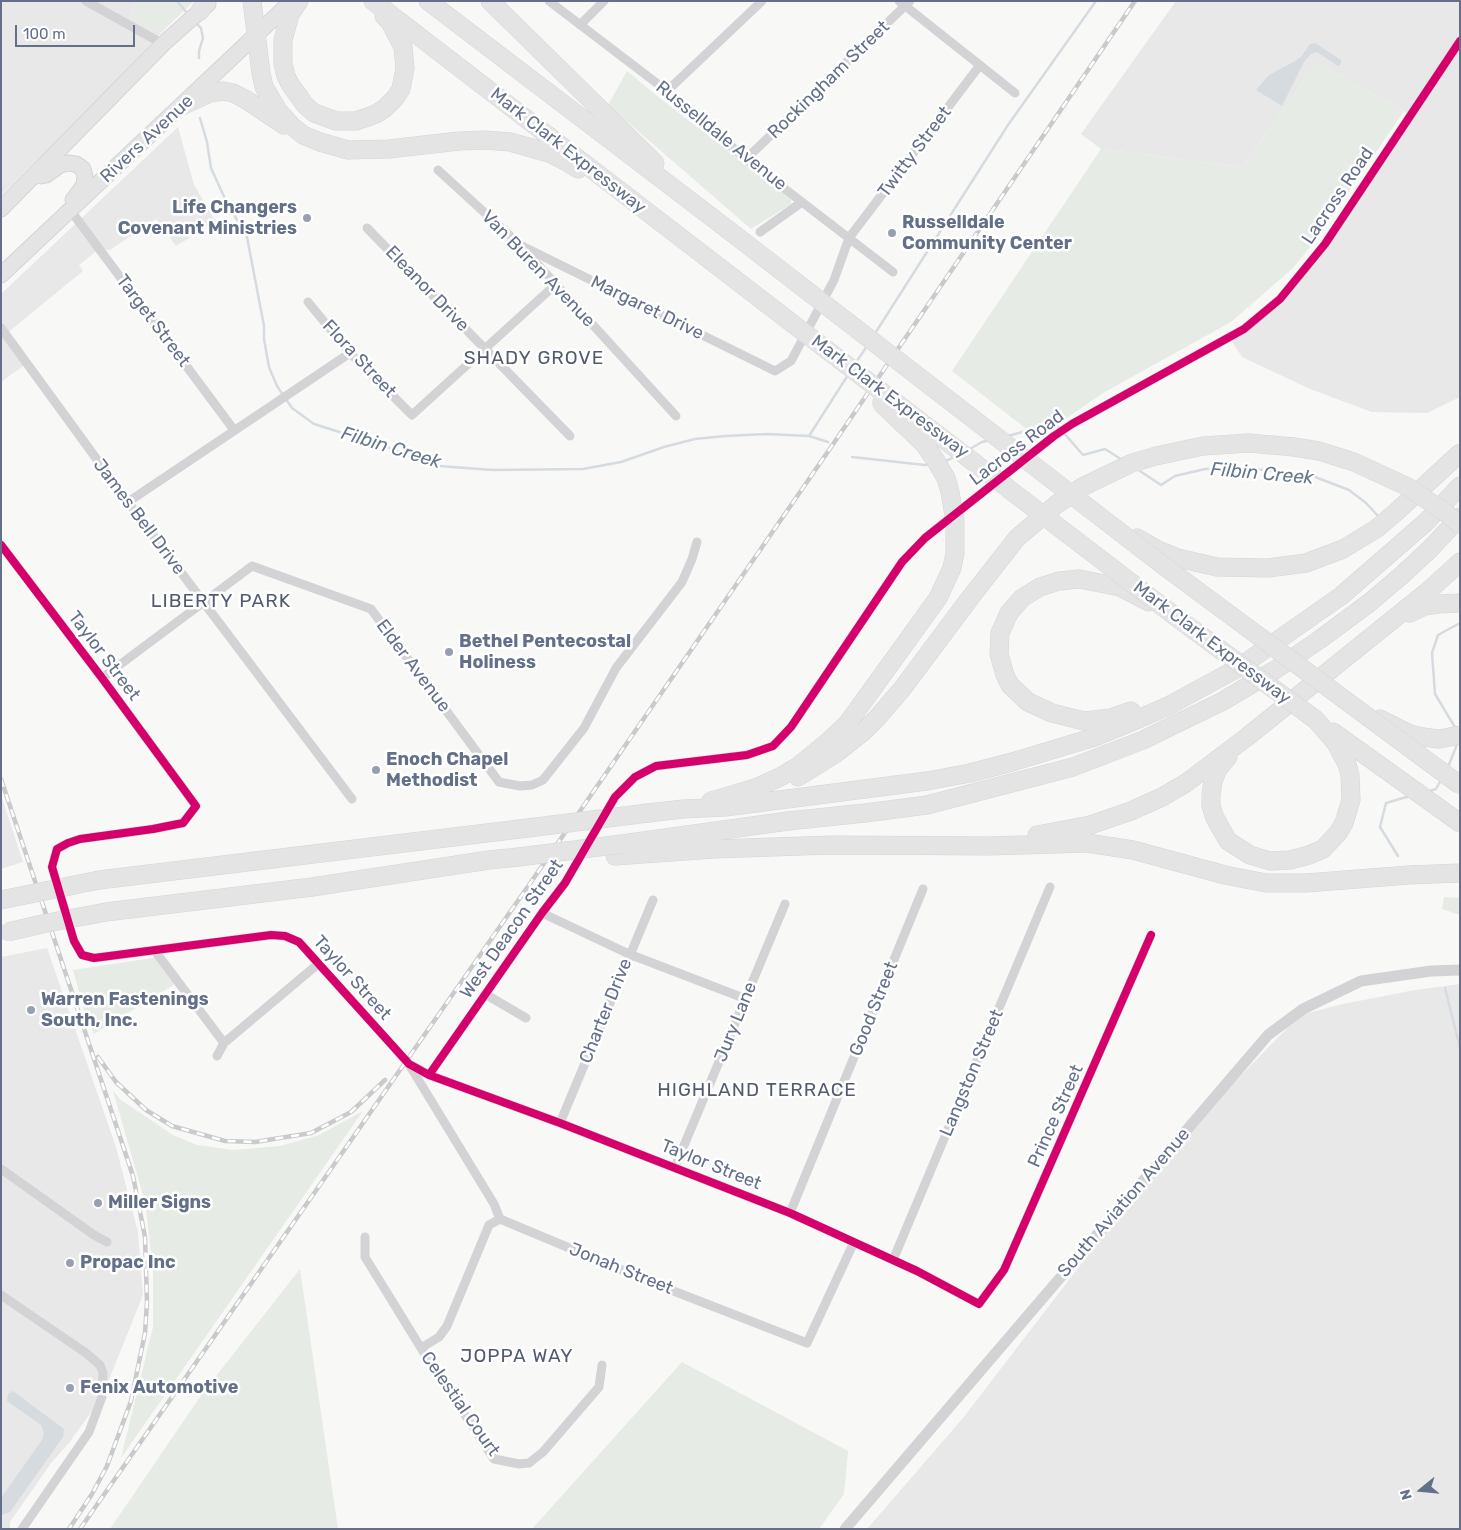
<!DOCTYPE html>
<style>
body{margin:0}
#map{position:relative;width:1461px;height:1530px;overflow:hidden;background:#f8f8f7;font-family:Rubik,sans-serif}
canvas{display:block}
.frame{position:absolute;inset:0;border:2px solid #646f8a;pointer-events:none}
.north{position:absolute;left:1396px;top:1465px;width:50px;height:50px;-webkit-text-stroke:4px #fff;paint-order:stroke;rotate:253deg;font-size:14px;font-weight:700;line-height:20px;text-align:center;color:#646f8a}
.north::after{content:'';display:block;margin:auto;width:18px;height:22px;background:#646f8a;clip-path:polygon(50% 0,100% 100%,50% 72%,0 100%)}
.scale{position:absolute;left:15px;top:25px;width:120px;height:22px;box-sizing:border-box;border:2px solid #646f8a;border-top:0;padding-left:6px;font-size:15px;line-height:18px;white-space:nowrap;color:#646f8a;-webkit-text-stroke:4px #fff;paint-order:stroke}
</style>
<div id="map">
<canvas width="1461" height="1530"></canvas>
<div class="frame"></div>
<div class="north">N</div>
<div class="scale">100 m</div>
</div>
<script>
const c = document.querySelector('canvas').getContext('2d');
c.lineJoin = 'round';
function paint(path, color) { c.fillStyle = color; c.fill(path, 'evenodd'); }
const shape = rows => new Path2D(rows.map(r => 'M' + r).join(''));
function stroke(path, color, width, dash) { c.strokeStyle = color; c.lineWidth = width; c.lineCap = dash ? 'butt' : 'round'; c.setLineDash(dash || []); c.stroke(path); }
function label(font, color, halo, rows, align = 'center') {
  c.font = font + ' Rubik,sans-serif'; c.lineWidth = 5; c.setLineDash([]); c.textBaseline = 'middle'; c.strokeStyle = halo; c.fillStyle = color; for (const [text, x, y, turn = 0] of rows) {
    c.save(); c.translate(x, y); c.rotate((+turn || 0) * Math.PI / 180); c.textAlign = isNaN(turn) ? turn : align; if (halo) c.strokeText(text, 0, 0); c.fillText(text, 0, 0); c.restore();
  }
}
paint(shape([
 [1,1,137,1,130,18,161,33,85,113,1,196],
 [1176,1,1460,1,1460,397,1427,413,1372,412,1310,389,1242,357,1229,337,1280,299,1325,244,1410,115,1404,111,1317,63,1242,167,1101,149,1081,134],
 [178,127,194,185,216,222,176,246,156,219,110,250,99,249,79,265,83,271,6,334,27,363,1,382,1,294],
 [1,795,23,862,1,869],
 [47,948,116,1147,138,1232,143,1295,102,1397,69,1443,51,1463,10,1522,10,1529,1,1529,1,957],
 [1460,984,1460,1529,867,1529,963,1418,1144,1182,1213,1104,1300,1015,1343,1004,1415,990]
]), '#e8e8e9');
paint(shape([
 [137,1,194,1,161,33,130,18],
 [1317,63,1404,111,1318,237,1293,268,1231,322,1103,393,1038,438,952,371,1101,149,1242,167],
 [627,71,662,100,791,199,791,204,751,229,608,105],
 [1444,897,1460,898,1460,915,1442,909],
 [159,957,178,982,94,1034,85,1013,73,970],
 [113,1091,121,1100,173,1135,197,1145,233,1150,280,1146,319,1135,363,1111,121,1458,153,1327,153,1268,145,1202],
 [300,1269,338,1529,110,1529,202,1394],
 [682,1362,848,1451,844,1494,819,1529,532,1529]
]), '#e6ebe5');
paint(shape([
 [1315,43,1341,60,1341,64,1338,66,1317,52,1311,54,1304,62,1282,106,1256,90,1269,75,1295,61,1301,57,1310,44],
 [13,1391,64,1429,63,1437,10,1512,1,1515,1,1498,42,1440,44,1433,41,1425,7,1401,8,1394]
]), '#d6dbe0');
stroke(shape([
 [177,1,188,14],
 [195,22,201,28,203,38,199,51,199,58],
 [200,118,207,142,211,168,226,201,247,237,264,326,264,339,269,367,277,386,292,408,314,424,390,448,417,460,439,466,493,470,583,469,621,462,664,447,695,439,725,436,767,434,809,436,828,442],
 [874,335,1008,125,1096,1],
 [855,364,867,346],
 [1064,433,1083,455,1105,449,1124,461],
 [809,436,848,375],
 [1008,436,1055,423,1060,429],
 [968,450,982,442,990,440],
 [852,457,925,465,931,464],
 [943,462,957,456],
 [1137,469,1161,485,1175,476,1205,469,1254,469,1310,475,1349,490,1366,503,1379,517],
 [1456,729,1435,694,1432,653,1438,635,1460,623],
 [1448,767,1458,742],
 [1427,792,1436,789,1441,780],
 [1398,856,1380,827,1386,803,1410,796],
 [1445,988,1460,1048]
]), '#d6dbe0', 2.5);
const primary = shape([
 [41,176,46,175,60,165,68,163,76,164,83,169,85,176,84,185,73,200],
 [1,209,163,44,208,4],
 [1,275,292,1]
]);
const motorway = shape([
 [252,1,261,73,264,87,279,112,292,126,303,135,320,142,348,150,389,149,459,141,485,140,510,142,549,153,565,161,578,169],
 [299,1,290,14,283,40,283,64,286,76,290,84,305,105,314,113,336,121,356,121,376,114,385,108,395,98,401,89,405,68,403,47,390,22,384,16],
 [373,1,797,327],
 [428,1,718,222],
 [490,1,655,163],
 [200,11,206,1],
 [182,106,210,93,223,91,233,93,245,99,284,125],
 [1137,538,1158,550,1178,558,1217,567,1268,568,1306,563,1343,549,1376,529,1395,513,1460,453],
 [1410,613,1425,606,1438,604,1460,603],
 [1131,711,1111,718,1084,721,1052,713,1028,702,1010,685,1005,675,999,654,1000,633,1009,613,1022,598,1040,587,1059,581,1079,579,1105,584,1120,587,1149,602],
 [1380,719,1410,734,1423,737,1439,739,1460,735],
 [1333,732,1460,823],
 [1228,757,1218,769,1213,781,1211,795,1211,806,1215,818,1228,841,1250,855,1270,861,1290,860,1309,855,1323,849,1338,833,1344,823,1351,800,1350,775,1347,764,1335,742,1316,720],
 [798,777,835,754,863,732,877,718,902,689,970,598],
 [711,801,758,787,780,777,797,767,830,740,847,724,938,598],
 [648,813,683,809,725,807,927,781,970,773,1012,762,1095,737,1136,720,1168,706,1238,668,1341,596,1426,522,1460,486],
 [1037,835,1090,825,1131,811,1162,797,1186,783,1247,737,1427,592,1460,562],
 [622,844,788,821,865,813,927,805,1073,767,1143,740,1223,701,1275,670,1319,640,1369,603,1402,575,1430,549,1460,517],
 [615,856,714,849,832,845,990,846,1087,843,1133,850,1225,875,1266,883,1306,883,1409,875,1460,873],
 [99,880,528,828],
 [106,912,312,887,489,860,519,857]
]);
stroke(primary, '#d4d5d7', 17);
stroke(motorway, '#d3d5d6', 19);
stroke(shape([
 [86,1,163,44],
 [549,1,667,91,746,159,893,272],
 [899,1,1015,93],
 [580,25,604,1],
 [667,91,762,1],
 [746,159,910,1],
 [438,170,520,245,676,416],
 [71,211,234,430],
 [367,228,570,436],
 [760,232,802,202],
 [520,245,775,371,791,361,834,280,849,238,980,65],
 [308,302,350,353,412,415,555,285],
 [1,328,128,502,352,799],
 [128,502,350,353],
 [1,545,102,678,196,806,183,823,153,829,80,839,68,843,57,849,52,867,74,941,82,955,94,958,271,935,285,936,299,942,409,1064,429,1075,560,1123,790,1213,917,1271,979,1304,1004,1270,1151,935],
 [102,678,252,566,371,609,499,782,520,786,532,785,543,780,584,728,616,668,682,582,692,559,697,542],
 [542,913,629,954,746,999],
 [155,951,224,1043],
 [485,994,526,1018],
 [217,1056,224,1043,318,964],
 [410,1066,494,1204,500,1219,653,1283,807,1343,854,1242],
 [429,1075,542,913,565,883,615,797,635,777,656,766,747,755,773,746,791,727,902,562,925,538,1054,436,1072,424,1244,329,1280,299,1325,244,1460,41],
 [560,1123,653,900],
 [675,1167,785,904],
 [1,1169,94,1235,107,1242],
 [790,1213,923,889],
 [365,1237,365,1257,421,1348,494,1459,519,1464,529,1463,543,1452,599,1387,602,1365],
 [893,1260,1050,887],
 [1,1295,86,1353,100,1365,103,1373,102,1397,89,1432,22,1529],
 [421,1348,439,1337,447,1326,489,1225,500,1219]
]), '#d3d3d5', 9);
stroke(shape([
 [845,1529,1268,1035,1303,1009,1361,981,1431,971,1460,970]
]), '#d3d3d5', 11);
stroke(primary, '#e4e4e5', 15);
stroke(motorway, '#e4e4e5', 18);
const rail = shape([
 [1,779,133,1176,145,1237,147,1302,145,1333,131,1401,107,1466,92,1494,69,1529],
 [98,1057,116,1082,146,1110,172,1126,225,1141,255,1142,311,1133,351,1112,385,1080],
 [80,1529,531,882,827,453,1135,1]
]);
stroke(rail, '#c9cacc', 4.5);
stroke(rail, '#fff', 2.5, [8]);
const motorwayBridge = shape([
 [718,222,1164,566,1460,785],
 [797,327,1180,620,1316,720],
 [881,403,925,445,936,461,946,478,950,492,955,521,955,553,952,568,938,598],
 [970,598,1017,538,1057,504,1084,486,1132,463,1156,456,1203,446,1249,443,1294,447,1319,451,1354,462,1408,487,1446,513,1460,525],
 [528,828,648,813],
 [519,857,622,844],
 [1,900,99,880],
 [8,932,42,924,106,912]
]);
stroke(motorwayBridge, '#d3d5d6', 19, []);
stroke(motorwayBridge, '#e4e4e5', 18);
stroke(shape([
 [1,545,102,678,196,806,183,823,153,829,80,839,68,843,57,849,52,867,74,941,82,955,94,958,271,935,285,936,299,942,409,1064,429,1075,560,1123,790,1213,917,1271,979,1304,1004,1270,1151,935],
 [429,1075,542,913,565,883,615,797,635,777,656,766,747,755,773,746,791,727,902,562,925,538,1054,436,1072,424,1244,329,1280,299,1325,244,1460,41]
]), '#d6006c', 8);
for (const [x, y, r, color] of [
 [307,218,5,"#989fb0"],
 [892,233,5,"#989fb0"],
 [449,652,5,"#989fb0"],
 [376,770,5,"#989fb0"],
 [31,1010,5,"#989fb0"],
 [98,1203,5,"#989fb0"],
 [70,1263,5,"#989fb0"],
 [70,1388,5,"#989fb0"]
]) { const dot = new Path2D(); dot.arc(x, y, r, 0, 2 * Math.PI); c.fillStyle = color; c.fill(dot); stroke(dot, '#fff', 2); }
label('18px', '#646f8a', '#fff', [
 ["Rockingham Street",829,80,-44],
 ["Russelldale Avenue",721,136,39],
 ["Rivers Avenue",147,139,-43],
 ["Mark Clark Expressway",568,151,38],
 ["Twitty Street",915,152,-53],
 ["Lacross Road",1338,196,-56],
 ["Van Buren Avenue",538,269,46],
 ["Eleanor Drive",427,289,46],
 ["Margaret Drive",647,308,26],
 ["Target Street",153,321,53],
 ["Flora Street",359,359,47],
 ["Mark Clark Expressway",890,397,37],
 ["Lacross Road",1017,448,-37],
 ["James Bell Drive",139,517,53],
 ["Mark Clark Expressway",1212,643,37],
 ["Taylor Street",104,656,53],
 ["Elder Avenue",413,666,53],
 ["West Deacon Street",512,929,-55],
 ["Taylor Street",352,978,48],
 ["Good Street",874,1009,-68],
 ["Charter Drive",606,1011,-68],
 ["Jury Lane",736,1022,-68],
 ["Langston Street",972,1073,-67],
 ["Prince Street",1056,1116,-66],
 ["Taylor Street",711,1165,22],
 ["South Aviation Avenue",1124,1203,-49],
 ["Jonah Street",621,1269,22],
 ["Celestial Court",460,1404,55]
]);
label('bold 18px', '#646f8a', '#fff', [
 ["Life Changers",297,208,"right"],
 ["Covenant Ministries",297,229,"right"],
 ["Russelldale",902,223],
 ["Community Center",902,244],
 ["Bethel Pentecostal",459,642],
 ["Holiness",459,663],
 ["Enoch Chapel",386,760],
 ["Methodist",386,781],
 ["Warren Fastenings",41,1000],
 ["South, Inc.",41,1021],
 ["Miller Signs",108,1203],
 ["Propac Inc",80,1263],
 ["Fenix Automotive",80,1388]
], 'left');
c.letterSpacing = '1px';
label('19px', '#535b6e', '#fff', [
 ["SHADY GROVE",534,359],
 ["LIBERTY PARK",221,602],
 ["HIGHLAND TERRACE",757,1091],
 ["JOPPA WAY",517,1357]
]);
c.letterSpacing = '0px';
label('italic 19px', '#65778c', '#fff', [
 ["Filbin Creek",391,448,17],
 ["Filbin Creek",1262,474,5]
]);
</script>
